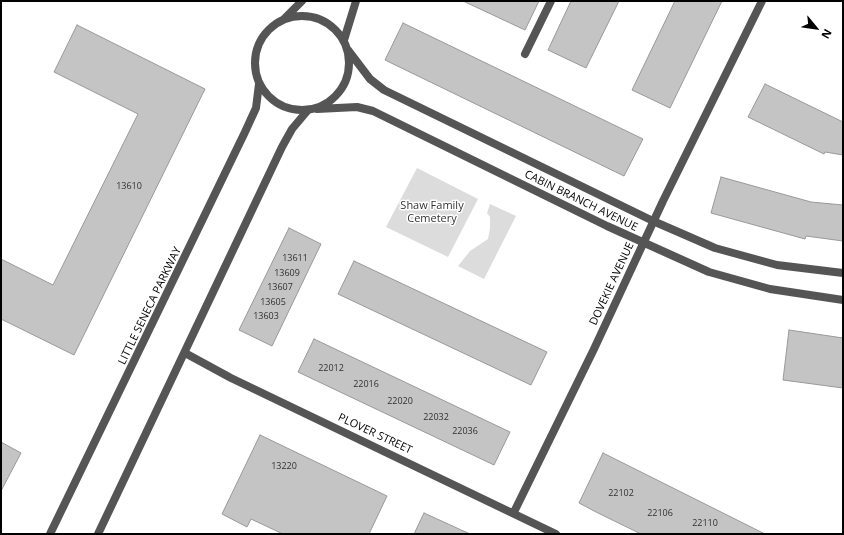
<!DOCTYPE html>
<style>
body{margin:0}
#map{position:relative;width:844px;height:535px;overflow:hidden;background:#fff;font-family:"Open Sans",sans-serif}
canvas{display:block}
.frame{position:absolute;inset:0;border:2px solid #000;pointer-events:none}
.north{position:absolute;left:796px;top:8px;width:40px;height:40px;-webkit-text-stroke:3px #fff;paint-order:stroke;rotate:119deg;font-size:11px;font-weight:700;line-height:16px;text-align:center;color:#000}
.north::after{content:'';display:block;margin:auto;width:14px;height:18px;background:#000;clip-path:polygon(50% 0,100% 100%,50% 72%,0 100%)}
</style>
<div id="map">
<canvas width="844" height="535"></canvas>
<div class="frame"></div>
<div class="north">N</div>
</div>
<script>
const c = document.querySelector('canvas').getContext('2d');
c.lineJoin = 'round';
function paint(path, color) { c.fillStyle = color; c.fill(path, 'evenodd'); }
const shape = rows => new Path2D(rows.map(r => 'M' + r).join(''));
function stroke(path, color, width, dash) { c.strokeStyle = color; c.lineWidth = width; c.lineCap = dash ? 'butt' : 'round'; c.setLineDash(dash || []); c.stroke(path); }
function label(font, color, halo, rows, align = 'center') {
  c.font = font + ' "Open Sans",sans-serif'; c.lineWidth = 3; c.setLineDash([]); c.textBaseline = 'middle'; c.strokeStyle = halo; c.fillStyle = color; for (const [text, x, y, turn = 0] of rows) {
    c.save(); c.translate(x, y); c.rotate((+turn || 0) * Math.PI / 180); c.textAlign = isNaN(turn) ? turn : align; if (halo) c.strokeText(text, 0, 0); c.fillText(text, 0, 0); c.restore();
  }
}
paint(shape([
 [417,168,478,199,448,257,386,227],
 [490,204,516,216,484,279,458,266,470,251,488,239,490,228,490,217,487,213]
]), '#dcdcdc');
const building = shape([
 [463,1,539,1,525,30,463,1],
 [571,1,619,1,586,68,548,50,571,1],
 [675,1,722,1,670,108,632,90,675,1],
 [403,23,643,139,624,176,385,60,403,23],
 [77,25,205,89,74,355,1,319,1,259,53,285,138,114,54,72,77,25],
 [765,84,843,122,843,155,825,152,824,154,748,117,765,84],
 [721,177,811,202,843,205,843,241,806,236,805,239,711,213,721,177],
 [289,228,321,244,272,346,239,330,289,228],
 [354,261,547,352,531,385,338,294,354,261],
 [789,330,843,338,843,388,783,380,789,330],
 [314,339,510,432,494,465,298,372,314,339],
 [260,435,387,496,369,534,283,534,251,519,247,527,222,514,260,435],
 [1,442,21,453,1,491,1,442],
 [603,453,765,534,641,534,598,513,579,503,603,453],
 [424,513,470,534,414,534,424,513]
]);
paint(building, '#c4c4c4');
stroke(building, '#999', 1);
stroke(shape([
 [525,54,551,1]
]), '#555', 8);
stroke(shape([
 [185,353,231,378,556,534],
 [514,512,594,349,663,201,762,1],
 [50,534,245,132,256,108,259,84],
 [98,534,282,147,292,129,308,110]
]), '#555', 8);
stroke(shape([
 '255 63a47 47 0 1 1 94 0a47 47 0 1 1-94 0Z',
 [284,19,302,1],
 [344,40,356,1],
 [348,50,370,79,384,90,653,221,715,248,777,265,843,273],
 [317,109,357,107,373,111,607,226,709,272,770,289,843,300]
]), '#555', 8);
label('9px', '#313131', null, [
 ["13610",129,186],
 ["13611",295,258],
 ["13609",287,273],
 ["13607",280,287],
 ["13605",273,302],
 ["13603",266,316],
 ["22012",331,368],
 ["22016",366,384],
 ["22020",400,401],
 ["22032",436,417],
 ["22036",465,431],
 ["13220",284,466],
 ["22102",621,493],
 ["22106",660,513],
 ["22110",705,523]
]);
label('11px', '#000', '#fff', [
 ["CABIN BRANCH AVENUE",581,201,26],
 ["DOVEKIE AVENUE",612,284,-65],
 ["LITTLE SENECA PARKWAY",150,306,-64],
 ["PLOVER STREET",375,434,25]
]);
label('11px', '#333', '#fff', [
 ["Shaw Family",432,206],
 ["Cemetery",432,219]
]);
</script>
